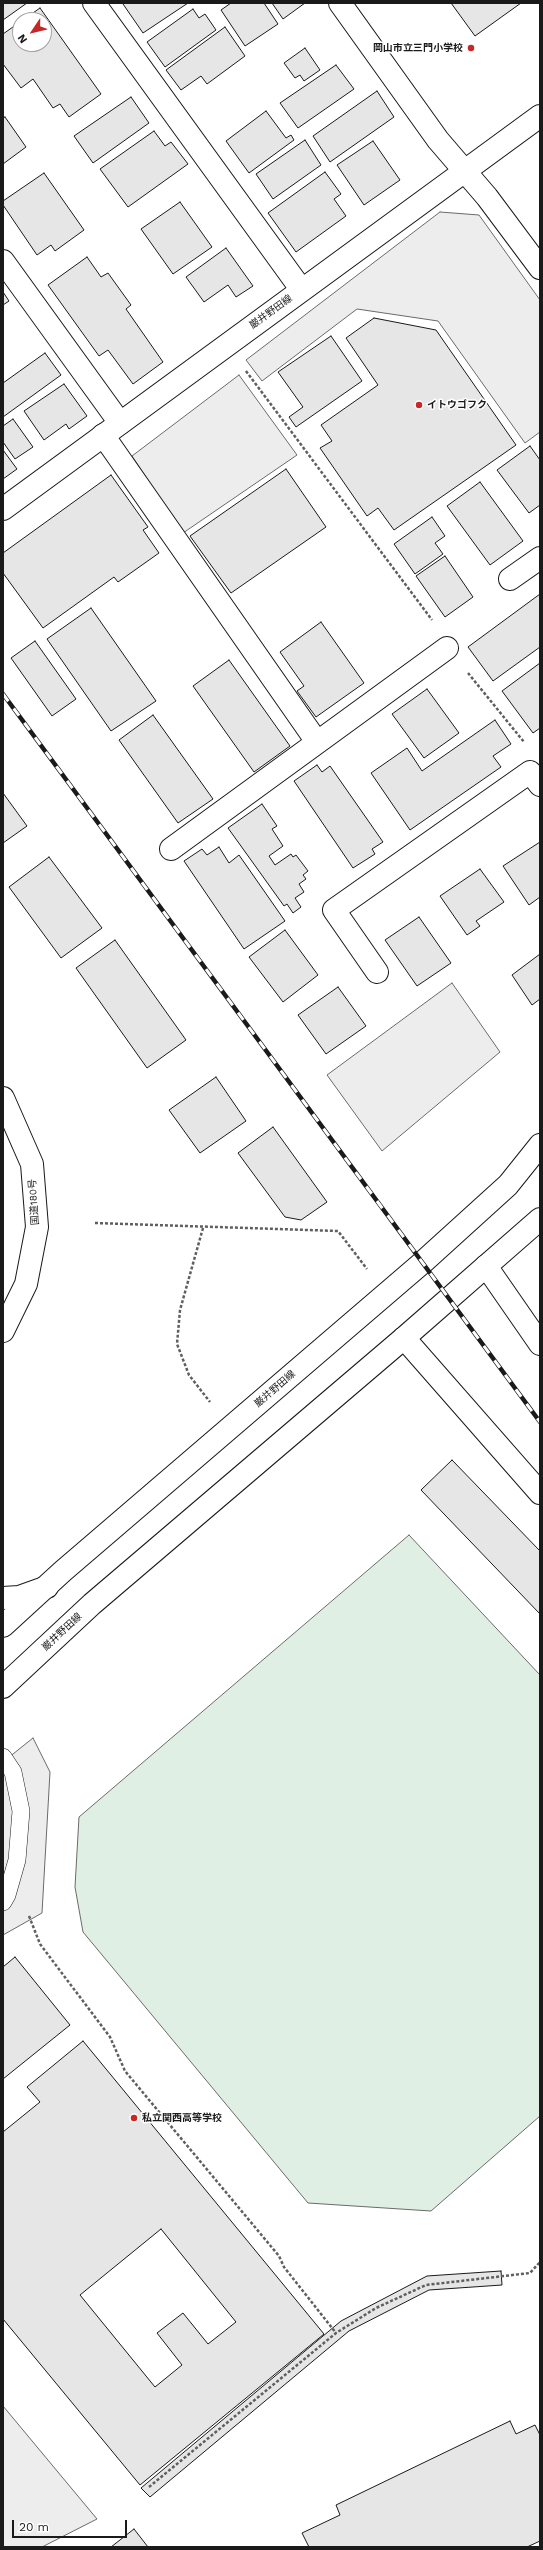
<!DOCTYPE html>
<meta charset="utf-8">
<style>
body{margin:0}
#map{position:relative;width:543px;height:2550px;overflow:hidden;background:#fff;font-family:"Work Sans",sans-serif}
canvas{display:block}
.frame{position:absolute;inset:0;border:4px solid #1a1a1a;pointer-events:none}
.north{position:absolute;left:12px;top:12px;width:40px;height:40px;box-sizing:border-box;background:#fff;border:1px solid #a3a3a3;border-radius:50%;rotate:235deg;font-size:11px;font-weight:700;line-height:16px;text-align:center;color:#1a1a1a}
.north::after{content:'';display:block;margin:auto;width:14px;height:18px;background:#c62828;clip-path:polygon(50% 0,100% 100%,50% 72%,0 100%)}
.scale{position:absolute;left:12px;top:2520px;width:115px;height:18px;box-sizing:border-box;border:2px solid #1a1a1a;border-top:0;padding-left:5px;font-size:12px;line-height:14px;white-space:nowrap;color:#1a1a1a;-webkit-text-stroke:3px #fff;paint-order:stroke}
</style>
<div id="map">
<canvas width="543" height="2550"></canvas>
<div class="frame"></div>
<div class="north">N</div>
<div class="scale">20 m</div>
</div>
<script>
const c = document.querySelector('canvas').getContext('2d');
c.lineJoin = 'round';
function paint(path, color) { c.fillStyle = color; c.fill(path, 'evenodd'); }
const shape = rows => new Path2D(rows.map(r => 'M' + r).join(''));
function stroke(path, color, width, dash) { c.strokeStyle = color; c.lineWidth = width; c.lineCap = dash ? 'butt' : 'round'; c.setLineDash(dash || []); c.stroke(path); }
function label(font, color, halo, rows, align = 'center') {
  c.font = font + ' "Work Sans","Noto Sans JP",sans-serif'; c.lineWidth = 3; c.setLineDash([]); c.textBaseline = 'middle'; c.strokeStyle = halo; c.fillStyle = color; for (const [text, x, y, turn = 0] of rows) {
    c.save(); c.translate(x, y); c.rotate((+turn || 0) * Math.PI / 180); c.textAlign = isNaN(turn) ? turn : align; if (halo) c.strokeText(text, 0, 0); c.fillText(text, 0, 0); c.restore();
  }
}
const green = shape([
 [409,1535,540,1675,540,2116,431,2211,308,2203,83,1932,75,1887,79,1817,409,1535]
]);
paint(green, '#e0efe3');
stroke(green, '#6a6a6a', 1);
const parking = shape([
 [440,212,479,215,540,300,540,432,525,443,438,321,357,309,262,381,246,360,440,212],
 [239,375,297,455,183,533,132,456,239,375],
 [452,983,500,1052,382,1151,327,1075,452,983],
 [33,1738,50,1772,42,1913,3,1935,3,1762,33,1738],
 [3,2406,97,2519,42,2547,3,2547,3,2406]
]);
paint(parking, '#ededed');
stroke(parking, '#6a6a6a', 1);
const building = shape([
 [3,3,27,3,3,20,3,3],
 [125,3,188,3,143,33,123,4,125,3],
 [231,3,264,3,278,24,245,46,221,10,231,3],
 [272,3,305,3,283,19,272,3],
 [451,3,521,3,475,36,451,3],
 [40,8,101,94,69,117,60,104,53,108,33,79,21,88,3,64,3,34,20,22,20,44,44,44,44,20,23,20,40,8],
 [193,9,199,18,205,14,216,30,165,67,147,42,193,9],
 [225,27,245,56,207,84,201,76,181,90,166,70,225,27],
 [305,48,320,70,304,81,300,75,295,78,284,63,305,48],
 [336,65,354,89,298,128,280,103,336,65],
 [377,91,394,117,330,162,313,136,377,91],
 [131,97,149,123,93,163,74,136,131,97],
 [266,111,286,138,291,135,294,140,249,173,226,141,266,111],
 [5,117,26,147,3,164,3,118,5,117],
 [154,131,165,146,171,142,188,164,128,207,100,169,154,131],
 [305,140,321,165,273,199,256,174,305,140],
 [373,141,400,180,364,205,337,165,373,141],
 [325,172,341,194,334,199,346,216,296,252,268,213,325,172],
 [44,173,84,230,55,251,51,245,37,255,3,205,3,201,44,173],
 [180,202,212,247,173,274,141,229,180,202],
 [226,248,253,286,236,297,228,285,204,302,186,277,226,248],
 [87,257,101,277,108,273,131,305,126,309,163,362,133,384,108,350,99,356,48,285,87,257],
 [3,292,9,301,3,305,3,292],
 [374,318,436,330,516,445,394,530,378,508,367,516,320,448,332,441,321,425,378,385,346,338,374,318],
 [331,336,362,381,296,427,289,417,303,407,278,372,331,336],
 [45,353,61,375,3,417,3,383,45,353],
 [64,384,87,416,69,429,66,424,44,440,24,411,64,384],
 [13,419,33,447,15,459,3,442,3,426,13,419],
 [530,446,540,460,540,505,529,513,497,470,530,446],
 [3,450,17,469,3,479,3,450],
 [286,469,326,527,231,593,190,536,286,469],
 [111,475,148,527,143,530,159,553,118,582,114,577,43,628,3,573,3,553,111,475],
 [480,482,523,541,490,565,447,506,480,482],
 [432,517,445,536,435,543,443,554,415,574,394,544,432,517],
 [445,556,473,597,445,617,416,576,445,556],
 [540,594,540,647,493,681,468,647,540,594],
 [91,608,156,701,111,731,47,639,91,608],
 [321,622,364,683,316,717,297,691,304,686,280,652,321,622],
 [35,641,76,699,52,716,11,658,35,641],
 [229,660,290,746,254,772,193,686,229,660],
 [540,663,540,728,533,733,502,691,540,663],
 [427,689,459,733,424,758,392,714,427,689],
 [153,715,213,799,178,823,119,740,153,715],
 [495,720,511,744,493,756,501,767,410,830,371,773,407,748,422,771,495,720],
 [317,765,322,772,330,766,383,842,372,849,375,854,353,868,294,781,317,765],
 [3,793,27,826,3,843,3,793],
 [262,804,277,826,272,829,283,846,269,856,275,865,291,854,293,857,296,855,308,871,303,875,306,879,299,884,304,892,295,898,301,907,293,913,287,904,284,906,228,828,262,804],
 [540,842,540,897,529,905,503,866,540,842],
 [219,847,229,863,239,855,285,921,244,949,184,861,202,849,207,855,219,847],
 [49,857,102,928,61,958,9,887,49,857],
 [480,869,504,902,476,921,480,926,467,935,440,896,480,869],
 [419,917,451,963,417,986,385,940,419,917],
 [285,930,318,975,283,1002,249,957,285,930],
 [115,940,186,1040,147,1068,76,968,115,940],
 [540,954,540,999,532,1005,512,975,540,954],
 [338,987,366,1026,326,1054,298,1015,338,987],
 [216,1077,246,1121,200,1153,169,1110,216,1077],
 [273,1127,327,1202,301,1220,285,1217,238,1153,273,1127],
 [452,1460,540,1551,540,1614,421,1490,452,1460],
 [15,1957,70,2025,3,2079,3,1967,15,1957],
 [83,2041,324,2334,140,2485,3,2319,3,2132,40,2102,27,2087,83,2041],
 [161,2229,236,2322,208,2344,183,2313,157,2333,182,2365,155,2387,80,2295,161,2229],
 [501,2271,502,2285,429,2290,349,2331,150,2497,141,2488,341,2321,427,2276,501,2271],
 [510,2421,516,2434,535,2425,540,2435,540,2541,527,2547,309,2547,302,2533,340,2515,336,2505,510,2421],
 [134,2529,148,2547,111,2547,134,2529]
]);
paint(building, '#e6e6e6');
stroke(building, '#1a1a1a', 1);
const service = shape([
 [3,1757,13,1772,21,1811,17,1860,7,1895,3,1902]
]);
const minor = shape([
 [94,3,301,289],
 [340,3,438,140,487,197,540,268],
 [3,261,120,423],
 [103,435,317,742],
 [510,579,540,558],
 [171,849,447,648],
 [377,972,334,910,530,772,540,785],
 [486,1266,540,1344],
 [404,1338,540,1493]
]);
const secondary = shape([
 [3,509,540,116],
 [3,1626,63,1571,422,1263,508,1185,540,1145],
 [3,1687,92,1604,404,1338,540,1219]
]);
const trunk = shape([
 [3,1098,32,1164,37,1227,26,1284,3,1331],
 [3,1598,19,1597,47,1587]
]);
stroke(service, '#1a1a1a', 18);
stroke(minor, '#1a1a1a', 24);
stroke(secondary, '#1a1a1a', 24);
stroke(trunk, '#1a1a1a', 24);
stroke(shape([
 [246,371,432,620],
 [468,673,524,742],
 [95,1223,338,1231,367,1269],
 [203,1228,180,1310,177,1344,189,1375,210,1402],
 [29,1916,40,1944,110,2037,125,2071,279,2256,284,2267,336,2333],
 [149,2487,336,2333,376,2308,426,2285,530,2273,540,2262]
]), '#5f5f5f', 2.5, [3, 2]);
stroke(service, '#fff', 17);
stroke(minor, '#fff', 22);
stroke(secondary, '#fff', 22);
stroke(trunk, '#fff', 22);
const rail = shape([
 [3,694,540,1422]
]);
stroke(rail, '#1a1a1a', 4.5);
stroke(rail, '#fff', 3, [9]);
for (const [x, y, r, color] of [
 [471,48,4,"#c62828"],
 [419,405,4,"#c62828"],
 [134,2118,4,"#c62828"]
]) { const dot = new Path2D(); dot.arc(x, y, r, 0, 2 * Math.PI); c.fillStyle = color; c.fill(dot); stroke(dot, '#fff', 1.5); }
label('bold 10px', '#1a1a1a', '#fff', [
 ["岡山市立三門小学校",463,48,"right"],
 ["イトウゴフク",427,405],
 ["私立関西高等学校",142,2118]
], 'left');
label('10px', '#1a1a1a', '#fff', [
 ["巌井野田線",271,312,-36],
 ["国道180号",34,1202,-94],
 ["巌井野田線",275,1389,-41],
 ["巌井野田線",62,1632,-43]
]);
</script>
